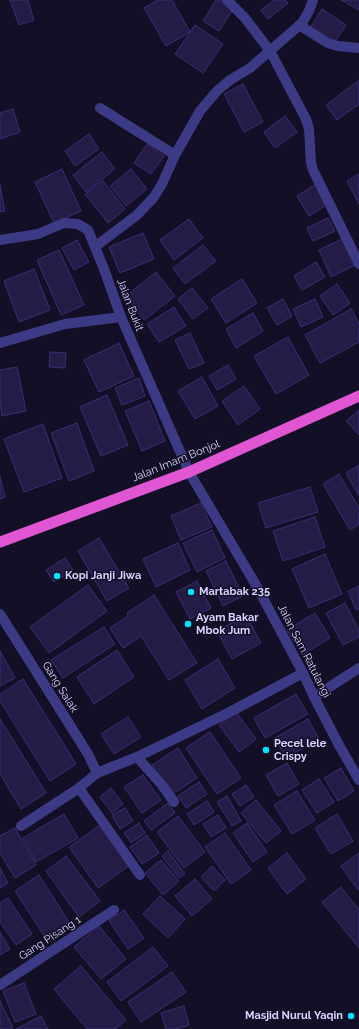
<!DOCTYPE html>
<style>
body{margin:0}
canvas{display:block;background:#130f26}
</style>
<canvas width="359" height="1029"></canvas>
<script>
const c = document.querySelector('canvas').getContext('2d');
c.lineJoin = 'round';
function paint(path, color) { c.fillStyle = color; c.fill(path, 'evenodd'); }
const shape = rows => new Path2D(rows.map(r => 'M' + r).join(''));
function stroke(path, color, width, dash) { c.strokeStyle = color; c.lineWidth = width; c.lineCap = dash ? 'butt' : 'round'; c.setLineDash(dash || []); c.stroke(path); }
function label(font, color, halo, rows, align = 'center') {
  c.font = font + ' Raleway,sans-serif'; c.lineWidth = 3; c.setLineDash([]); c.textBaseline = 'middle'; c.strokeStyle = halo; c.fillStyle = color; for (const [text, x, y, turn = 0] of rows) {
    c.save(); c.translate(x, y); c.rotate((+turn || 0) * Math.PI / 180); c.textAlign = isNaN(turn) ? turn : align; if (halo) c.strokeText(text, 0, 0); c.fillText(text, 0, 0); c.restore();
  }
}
const building = shape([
 [10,0,28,0,34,20,19,25,10,0],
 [158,0,172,0,190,32,166,46,144,8,158,0],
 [216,0,220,0,233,9,219,31,203,21,216,0],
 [274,0,285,0,288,3,268,19,261,10,274,0],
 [341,0,359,0,359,10,341,0],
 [322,9,346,25,334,43,310,28,322,9],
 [195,25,223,44,203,73,175,54,195,25],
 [359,80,359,104,337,120,326,105,359,80],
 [243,84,263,122,244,132,224,94,243,84],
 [13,109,20,132,0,139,0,113,13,109],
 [285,116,297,132,275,148,264,132,285,116],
 [89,134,99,149,75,166,65,151,89,134],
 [147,144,164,156,151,174,134,163,147,144],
 [102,152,115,169,86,192,73,175,102,152],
 [62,169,81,211,54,223,35,182,62,169],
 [131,169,147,189,126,206,110,186,131,169],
 [359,174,359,204,347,181,359,174],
 [103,181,125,209,108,223,85,194,103,181],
 [316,184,328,204,309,216,297,196,316,184],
 [0,185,5,211,0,212,0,185],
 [328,218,335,231,313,241,307,228,328,218],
 [189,219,203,238,174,260,160,240,189,219],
 [143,233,154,259,120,273,109,247,143,233],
 [342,239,355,265,331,277,319,250,342,239],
 [77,240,89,262,74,270,62,248,77,240],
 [203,245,216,261,185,284,173,268,203,245],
 [59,250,84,305,61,315,37,260,59,250],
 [316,262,325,277,302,290,294,276,316,262],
 [34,269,50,310,19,322,4,281,34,269],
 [156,272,175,296,144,320,126,296,156,272],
 [242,279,257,303,226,323,211,299,242,279],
 [337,284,350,303,333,315,320,296,337,284],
 [192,288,208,308,193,319,178,299,192,288],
 [283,299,292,316,277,325,267,308,283,299],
 [315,299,323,317,301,327,293,309,315,299],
 [174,307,186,326,159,342,147,324,174,307],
 [351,309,359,324,359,342,320,363,305,335,351,309],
 [253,313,263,331,236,348,226,329,253,313],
 [190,333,204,363,189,369,175,340,190,333],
 [288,337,309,375,276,394,254,356,288,337],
 [119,343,134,376,99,392,84,360,119,343],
 [50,352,66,353,65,368,49,367,50,352],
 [228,365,236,379,217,390,209,376,228,365],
 [17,367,26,411,2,416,0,403,0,370,17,367],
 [202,377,218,406,195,419,178,391,202,377],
 [139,378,145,396,122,405,115,388,139,378],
 [244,386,260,409,238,425,222,401,244,386],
 [107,395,128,445,101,456,80,407,107,395],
 [149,401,165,441,142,451,125,411,149,401],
 [359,410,359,435,346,421,359,410],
 [77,423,94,471,69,481,51,433,77,423],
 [43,424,62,478,24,492,4,439,43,424],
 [359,465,359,496,346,473,359,465],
 [339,474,359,508,359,524,350,530,323,484,339,474],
 [0,477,5,497,0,499,0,477],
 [310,487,318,512,266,528,258,503,310,487],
 [201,503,212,527,181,540,171,516,201,503],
 [315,517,325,547,283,561,273,531,315,517],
 [212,530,225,558,197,572,183,543,212,530],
 [99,538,129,588,107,601,78,551,99,538],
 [178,543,190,570,156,587,143,559,178,543],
 [325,554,342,594,309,608,292,569,325,554],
 [65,558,73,570,54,582,46,570,65,558],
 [226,561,243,596,223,606,206,571,226,561],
 [197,581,211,608,190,619,176,592,197,581],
 [88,585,107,611,49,653,30,627,88,585],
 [359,586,359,609,356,610,348,591,359,586],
 [154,595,197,663,169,680,141,636,123,648,110,628,128,616,127,613,154,595],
 [345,603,359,630,359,637,343,645,326,613,345,603],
 [315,613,330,638,302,655,287,630,315,613],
 [246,615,261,643,232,659,217,631,246,615],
 [104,627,115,644,63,678,51,660,104,627],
 [117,650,134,677,94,704,77,677,117,650],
 [0,651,15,678,0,686,0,651],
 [218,659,235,688,202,709,185,680,218,659],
 [23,679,76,764,50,781,0,701,0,694,23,679],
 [296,694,308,714,265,738,254,718,296,694],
 [236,712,256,739,239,752,219,725,236,712],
 [128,717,141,737,114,754,101,734,128,717],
 [0,719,46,793,21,809,0,774,0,719],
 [308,719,319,739,286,758,275,738,308,719],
 [210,732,241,778,217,794,186,748,210,732],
 [178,748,197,778,171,795,152,765,178,748],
 [287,763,299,784,278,796,266,775,287,763],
 [341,768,354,791,338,801,324,778,341,768],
 [143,775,161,800,142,813,124,787,143,775],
 [319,779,334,802,317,813,302,790,319,779],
 [199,782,207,794,186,808,178,796,199,782],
 [246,785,254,797,240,806,232,794,246,785],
 [111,788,123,804,112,813,100,797,111,788],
 [297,791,315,820,292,834,274,805,297,791],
 [227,796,241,821,232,826,217,802,227,796],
 [256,800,281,831,266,843,241,813,256,800],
 [207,801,214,812,194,825,187,814,207,801],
 [168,803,175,813,151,830,144,821,168,803],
 [125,808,133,821,120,829,112,815,125,808],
 [64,814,78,838,36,862,23,838,64,814],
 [337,814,353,841,331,854,315,828,337,814],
 [218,815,226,828,211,837,203,824,218,815],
 [178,816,205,852,184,868,157,832,178,816],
 [139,823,145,833,131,843,124,833,139,823],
 [247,823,267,852,253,862,233,833,247,823],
 [100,825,129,866,98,888,69,847,100,825],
 [15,828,36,865,15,878,0,853,0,836,15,828],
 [225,833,251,870,231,884,205,847,225,833],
 [147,835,159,853,142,864,130,847,147,835],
 [168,851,185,874,179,878,162,856,168,851],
 [287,853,306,879,287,894,268,868,287,853],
 [359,853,359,889,358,890,341,866,359,853],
 [66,856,100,901,79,917,46,871,66,856],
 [161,860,179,881,163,895,145,873,161,860],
 [212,866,225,880,214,891,201,877,212,866],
 [0,868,8,883,0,888,0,868],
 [39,875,69,922,45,937,15,891,39,875],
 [195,879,212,899,192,916,175,896,195,879],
 [341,887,359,910,359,948,322,902,341,887],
 [160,896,185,919,168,938,143,914,160,896],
 [8,898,32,934,16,945,0,922,0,903,8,898],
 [124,910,144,938,128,949,109,921,124,910],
 [99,926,126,959,101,979,74,947,99,926],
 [0,932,10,949,0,955,0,932],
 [153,947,168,966,121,1001,107,982,153,947],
 [81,966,126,1020,115,1029,87,1029,54,989,81,966],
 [172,972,186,992,141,1022,128,1002,172,972],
 [24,983,36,1014,15,1022,3,991,24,983],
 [0,1001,13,1028,11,1029,0,1029,0,1001],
 [184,1006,189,1025,176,1029,166,1029,161,1013,184,1006],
 [41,1016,48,1029,16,1029,41,1016]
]);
paint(building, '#241b47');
stroke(building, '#3b2d73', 1);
stroke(shape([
 [227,0,245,18,270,51,306,119,309,129,311,163,313,170,359,264],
 [299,25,328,43,338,46,359,48],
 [100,108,175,155],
 [0,240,38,234,64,223,78,224,88,230,104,269,121,317,189,472],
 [96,246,137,215,154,197,162,184,175,155,200,111,217,91,230,80,250,68,302,23,309,11,313,0],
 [0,343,65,324,121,317],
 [0,614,88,754,97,773],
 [314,697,359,668],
 [137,757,162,785,174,802],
 [79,788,140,875],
 [21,826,79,788,97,773,137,757,228,713,303,673],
 [0,985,114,910]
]), '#3d3a85', 10);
stroke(shape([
 [189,472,256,585,303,673,314,697,339,745,359,780]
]), '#3d3a85', 10);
stroke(shape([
 [0,542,189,472,359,396]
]), '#e055d1', 11);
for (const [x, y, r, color] of [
 [57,576,4,"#00e5ff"],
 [191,592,4,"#00e5ff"],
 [188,624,4,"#00e5ff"],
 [266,750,4,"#00e5ff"],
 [351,1016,4,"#00e5ff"]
]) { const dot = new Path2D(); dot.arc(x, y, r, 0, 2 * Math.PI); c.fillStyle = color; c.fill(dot); stroke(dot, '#130f26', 1.5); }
label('11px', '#d9d4ff', '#130f26', [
 ["Jalan Bukit",130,305,69],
 ["Jalan Imam Bonjol",176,461,-22],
 ["Jalan Sam Ratulangi",304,651,63],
 ["Gang Salak",60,687,58],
 ["Gang Pisang 1",50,938,-33]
]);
label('bold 11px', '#d9d4ff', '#130f26', [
 ["Kopi Janji Jiwa",65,576],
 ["Martabak 235",199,592],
 ["Ayam Bakar",196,618],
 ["Mbok Jum",196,631],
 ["Pecel lele",274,744],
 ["Crispy",274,757],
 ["Masjid Nurul Yaqin",343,1016,"right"]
], 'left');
</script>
